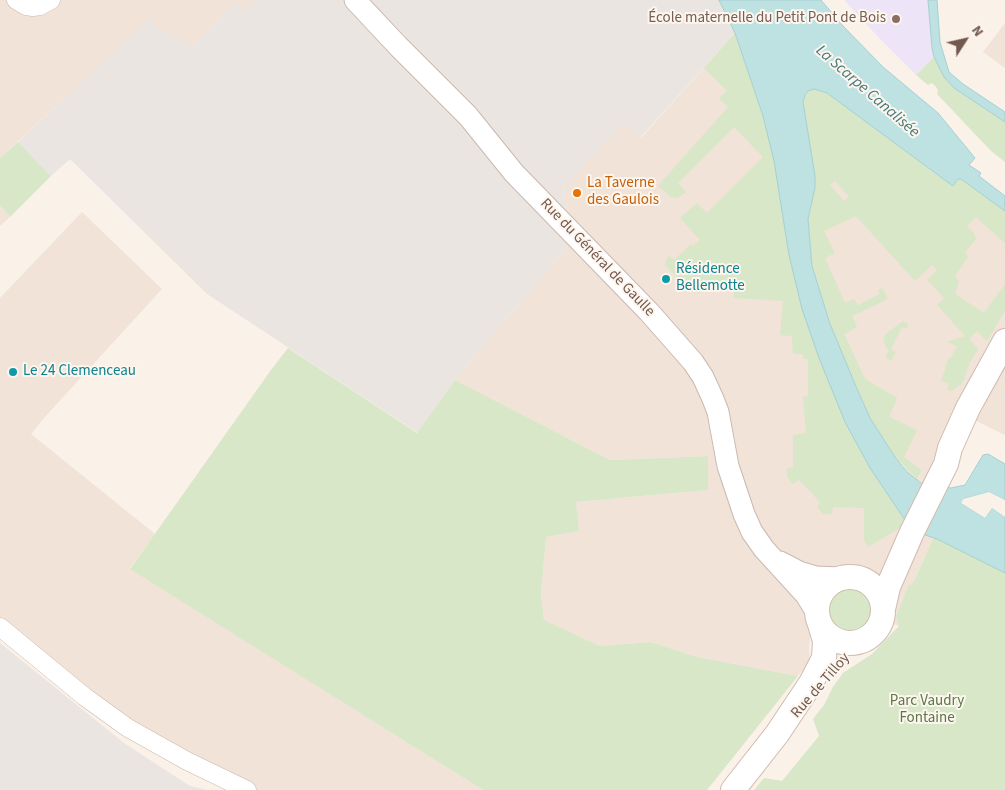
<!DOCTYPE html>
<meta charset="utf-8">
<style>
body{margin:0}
#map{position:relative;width:1005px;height:790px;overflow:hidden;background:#faf1e8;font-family:"Source Sans 3",sans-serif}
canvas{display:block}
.north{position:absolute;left:940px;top:15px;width:50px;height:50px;-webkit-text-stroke:4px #fdf6ee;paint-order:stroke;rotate:55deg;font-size:14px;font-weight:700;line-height:20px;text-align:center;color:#72584e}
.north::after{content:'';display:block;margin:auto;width:18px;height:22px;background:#72584e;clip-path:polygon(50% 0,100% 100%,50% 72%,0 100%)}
</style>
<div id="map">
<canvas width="1005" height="790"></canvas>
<div class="north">N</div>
</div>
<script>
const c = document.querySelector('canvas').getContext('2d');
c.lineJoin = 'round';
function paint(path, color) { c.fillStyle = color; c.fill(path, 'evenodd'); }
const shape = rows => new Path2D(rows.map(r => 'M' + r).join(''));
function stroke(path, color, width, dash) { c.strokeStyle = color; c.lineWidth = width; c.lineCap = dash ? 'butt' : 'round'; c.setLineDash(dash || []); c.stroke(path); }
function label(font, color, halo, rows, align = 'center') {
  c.font = font + ' "Source Sans 3",sans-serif'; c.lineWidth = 4; c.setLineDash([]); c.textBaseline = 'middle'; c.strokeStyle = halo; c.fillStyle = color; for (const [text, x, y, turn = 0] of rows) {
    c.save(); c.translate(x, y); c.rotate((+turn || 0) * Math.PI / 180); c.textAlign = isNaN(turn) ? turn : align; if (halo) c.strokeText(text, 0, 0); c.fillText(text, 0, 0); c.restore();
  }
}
paint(shape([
 [0,0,256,0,246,11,234,4,193,46,154,27,151,18,0,158],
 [1005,23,1005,68,983,52],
 [735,33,763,116,845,422,870,468,900,514,905,520,925,535,934,537,915,579,911,585,909,584,896,616,899,626,849,610,811,625,809,649,810,661,798,676,697,657,651,642,600,646,544,620,541,594,546,537,578,531,576,502,708,490,708,456,610,460,455,380,568,246,564,186,623,124,641,138],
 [803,98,862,118,953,186,1005,211,1005,435,970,418,936,487,921,483,908,473,855,384,830,324],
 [0,205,10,217,0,226],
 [82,212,162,289,44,418,31,434,155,534,130,568,483,790,247,790,187,761,0,627,0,298]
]), '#f1e3d7');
paint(shape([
 [256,0,719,0,735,33,640,138,623,124,564,186,568,246,455,380,418,433,207,294,70,159,51,176,18,142,151,17,155,27,193,46,235,3,246,10],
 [0,643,124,743,190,786,207,790,0,790]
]), '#ebe5e1');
paint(shape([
 [844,0,928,0,934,57,916,75,880,39]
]), '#eee4f7');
paint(shape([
 [735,33,763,116,774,161,789,255,802,309,819,358,845,422,855,441,905,520,903,526,868,547,864,540,864,508,833,507,832,514,823,514,817,507,820,502,799,480,793,484,787,477,787,468,793,467,793,435,806,433,803,397,808,396,808,359,803,359,803,354,793,354,792,336,780,335,783,301,734,298,734,286,726,285,725,288,701,287,700,293,692,292,665,265,666,260,669,256,674,260,691,244,693,246,700,240,680,218,697,203,707,213,763,157,734,127,678,183,686,192,677,198,671,197,658,186,728,107,719,98,727,91,704,68],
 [934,57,944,77,954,88,1005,122,1005,162,991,151,937,94,938,90,936,87,932,83,928,85,916,75],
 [810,89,814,89,827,93,953,186,958,179,961,179,1005,211,1005,243,976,217,967,226,975,235,974,236,977,238,965,252,968,257,955,276,959,282,955,294,984,313,1005,284,1005,311,987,341,977,331,969,339,978,349,970,362,962,384,951,391,947,389,949,384,941,380,946,368,945,366,949,358,951,358,957,346,947,342,965,336,937,305,944,298,927,280,937,270,932,265,915,281,856,216,824,231,835,253,825,258,845,303,854,299,858,305,880,294,878,290,882,288,888,299,852,316,857,327,844,334,865,379,897,398,889,417,917,430,904,457,921,470,917,479,895,457,870,418,830,324,812,266,808,219,811,208,815,176,803,102,805,95],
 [835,181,849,197,844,201,830,185],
 [18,142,51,176,10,217,0,205,0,158],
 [903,321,909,324,906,329,902,327,891,349,896,352,892,360,885,358,889,351,884,343,884,338,886,334],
 [288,348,417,433,455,380,610,460,708,456,708,490,576,502,579,531,546,537,541,594,544,620,600,646,651,642,697,657,798,676,707,790,483,790,130,569,271,370],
 [934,537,1005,573,1005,790,754,790,764,778,782,781,819,736,813,719,824,705,833,687,843,673,872,654,899,626,896,616,909,584,911,585,915,579],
 '828 610a22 22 0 1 1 44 0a22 22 0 1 1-44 0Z'
]), '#d7e7c7');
const water = shape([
 [719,0,821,0,843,26,883,67,938,113,975,158,969,165,981,173,979,176,1005,196,1005,211,961,179,958,179,953,186,827,93,814,89,808,91,805,95,803,102,815,176,815,188,808,219,812,266,830,324,855,384,870,418,895,457,908,473,921,483,951,488,965,485,983,455,988,454,1005,464,1005,500,989,492,963,499,961,503,985,518,992,508,1005,517,1005,573,937,539,925,535,905,520,870,468,845,422,819,358,802,309,789,255,774,161,763,116,735,33,719,0],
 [928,0,937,0,940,42,949,72,963,84,1005,112,1005,122,954,88,944,77,934,57,932,48,928,0]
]);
paint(water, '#bee1e2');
stroke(water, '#a5d0d3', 1);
paint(shape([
 [989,492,1005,500,1005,503,989,494,964,503,985,515,990,506,993,506,1005,514,1005,517,992,508,985,518,961,503,963,499]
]), '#faf1e8');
const minor = shape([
 [16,0,26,6,33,7,40,6,51,0],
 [0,627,85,697,128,728,187,761,247,790]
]);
const tertiary = shape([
 [355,0,398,46,468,116,514,173,649,312,693,362,703,377,713,399,718,412,728,466,744,514,752,532,764,549,806,595,817,613],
 [780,562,799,572,816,577,839,578]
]);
const secondary = shape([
 '817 610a33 33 0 1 1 66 0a33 33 0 1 1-66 0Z',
 [883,609,888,587,912,532,946,464,950,448,968,408,1005,341],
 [733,790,777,734,811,683,824,658,825,641,820,624]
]);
stroke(minor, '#cbb9af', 19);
stroke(tertiary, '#cbb9af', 23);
stroke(secondary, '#d0bbaf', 26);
stroke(minor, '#fff', 18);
stroke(tertiary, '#fff', 21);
stroke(secondary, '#fff', 24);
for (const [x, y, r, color] of [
 [896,19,5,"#8d6e63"],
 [577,193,5,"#e8710a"],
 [666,279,5,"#0f9aa8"],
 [13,372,5,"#0f9aa8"]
]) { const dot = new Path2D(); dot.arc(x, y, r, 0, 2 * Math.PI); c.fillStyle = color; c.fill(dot); stroke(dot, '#fdf6ee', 2); }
label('15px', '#785e54', '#fdf6ee', [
 ["École maternelle du Petit Pont de Bois",886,19]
], 'right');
label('15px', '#c56008', '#fdf6ee', [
 ["La Taverne",587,184],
 ["des Gaulois",587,201]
], 'left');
label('15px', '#72584e', '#fdf6ee', [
 ["Rue du Général de Gaulle",597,258,46],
 ["Rue de Tilloy",821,686,-49]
]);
label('15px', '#0d838f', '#fdf6ee', [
 ["Résidence",676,270],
 ["Bellemotte",676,287],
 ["Le 24 Clemenceau",23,372]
], 'left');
label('15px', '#5a7747', '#fdf6ee', [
 ["Parc Vaudry",927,702],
 ["Fontaine",927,719]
]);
label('italic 16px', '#47797c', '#fdf6ee', [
 ["La Scarpe Canalisée",867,92,41]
]);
</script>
